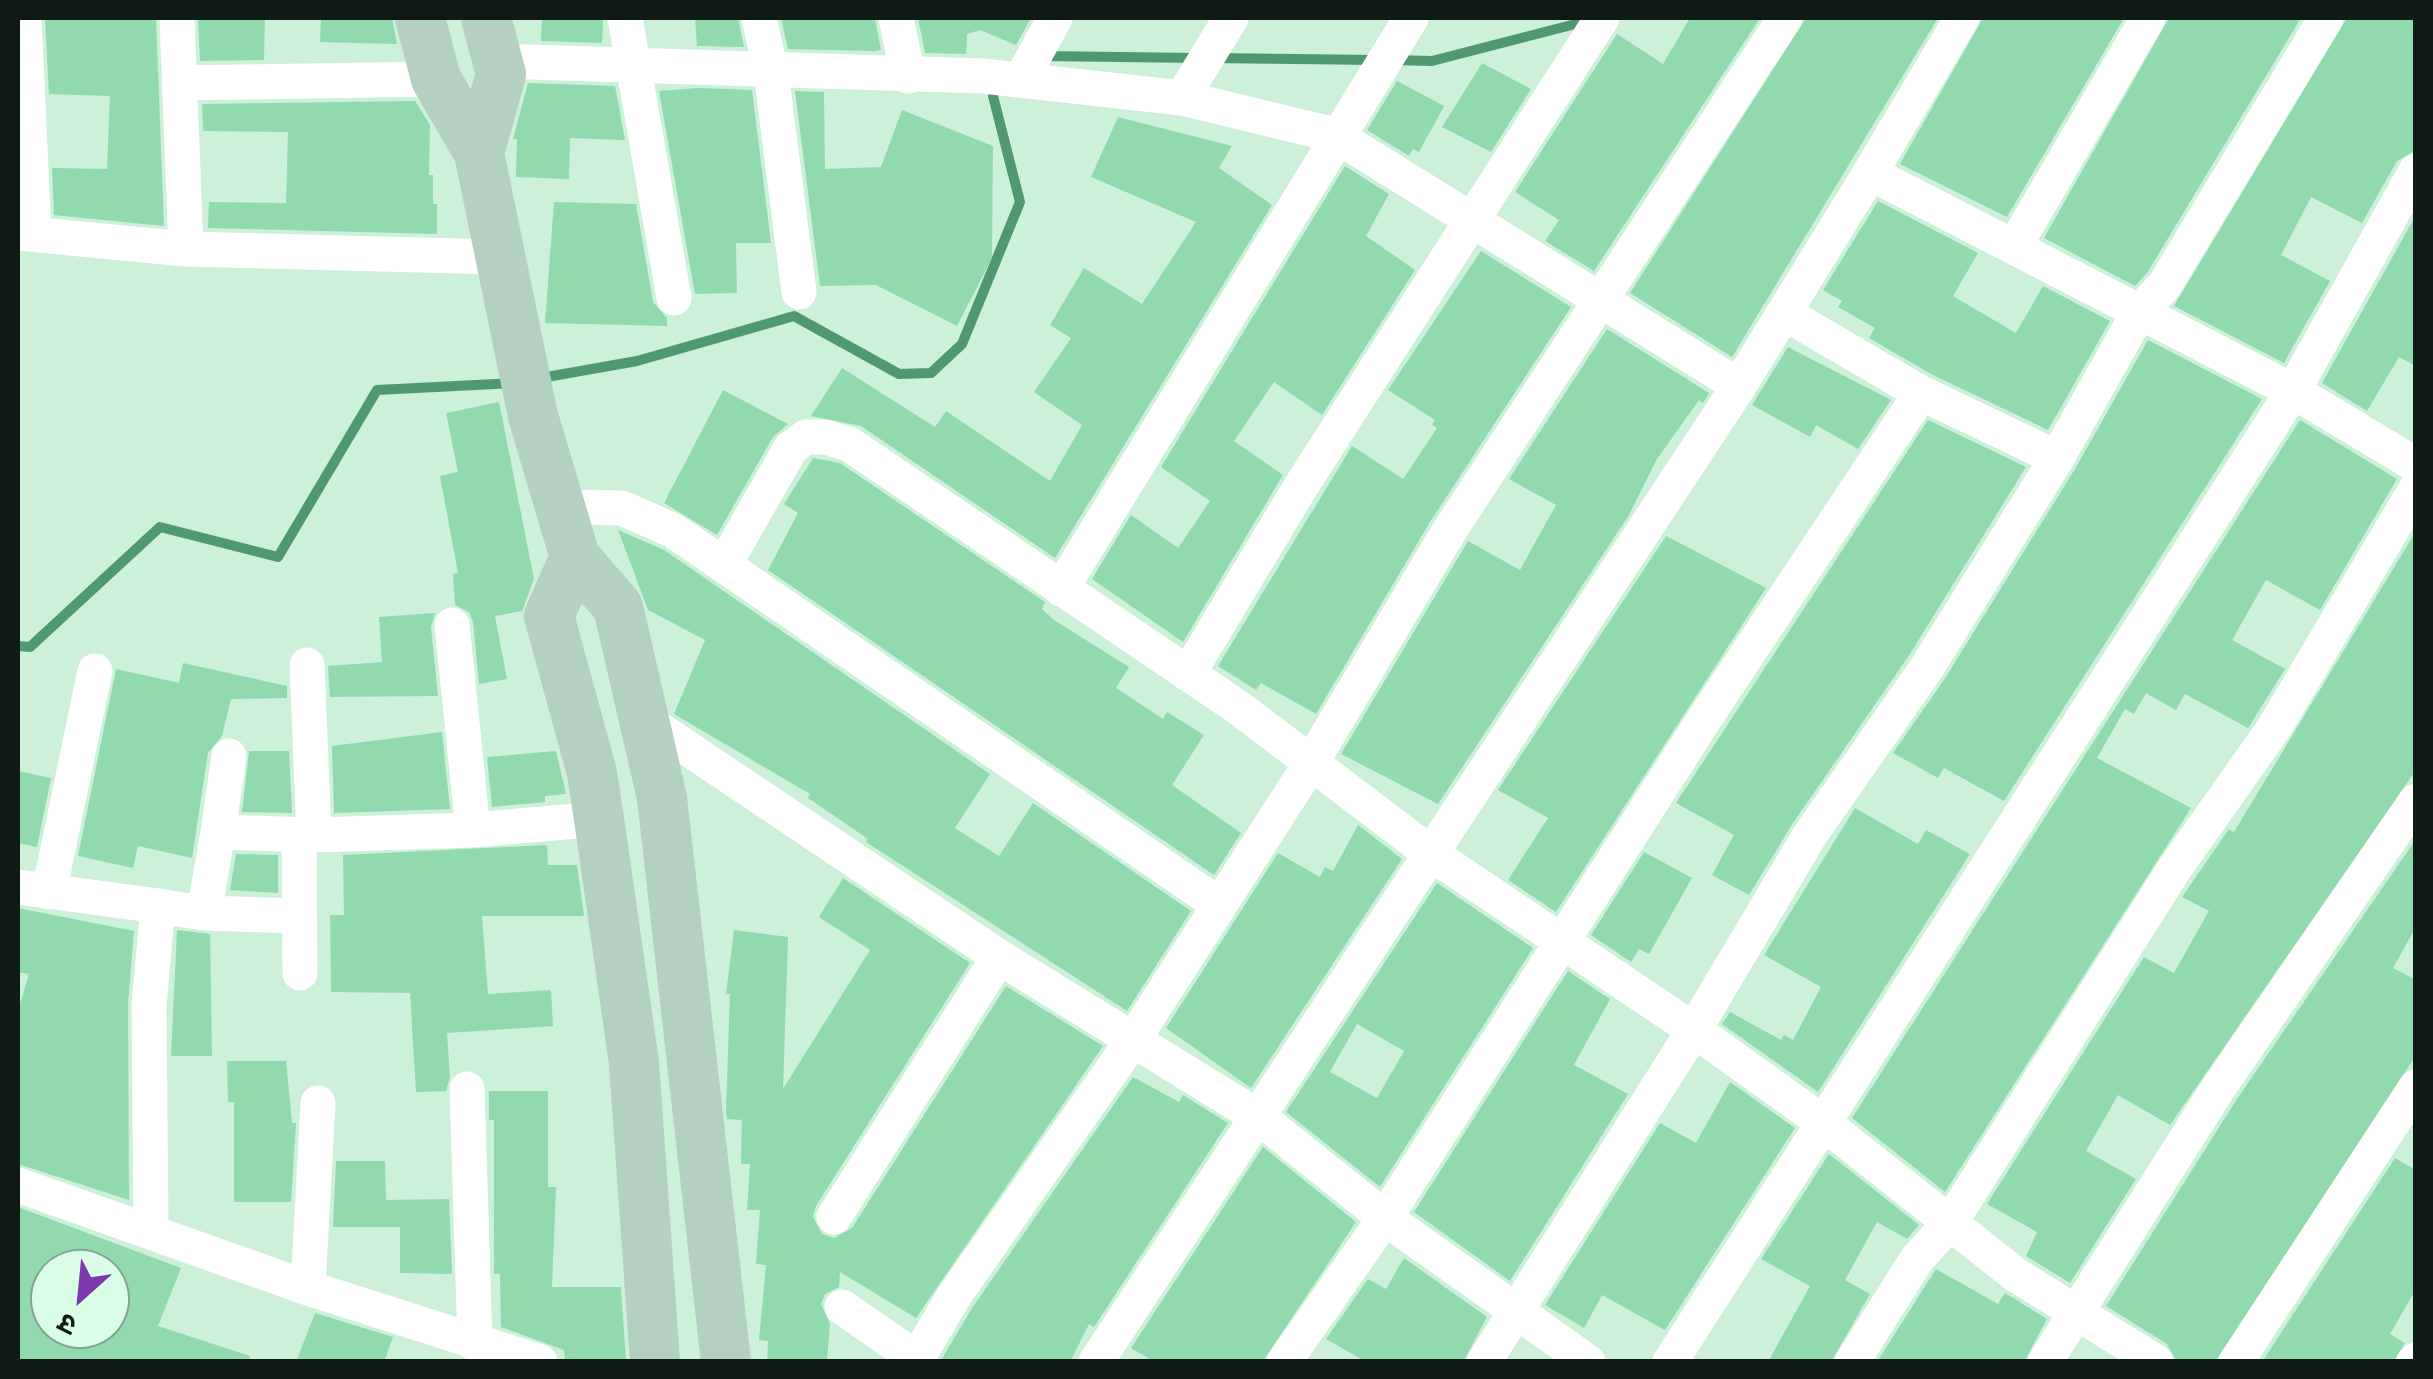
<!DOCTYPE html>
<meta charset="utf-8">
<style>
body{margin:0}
#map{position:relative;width:2433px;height:1379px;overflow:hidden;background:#cdf0d9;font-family:Helvetica,"Noto Sans Devanagari",sans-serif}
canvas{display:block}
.frame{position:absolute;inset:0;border:20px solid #0e1a13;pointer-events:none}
.north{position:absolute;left:30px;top:1249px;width:100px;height:100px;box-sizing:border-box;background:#dafde7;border:2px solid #88a292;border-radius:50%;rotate:207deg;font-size:28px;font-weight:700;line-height:40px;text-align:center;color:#0e1a13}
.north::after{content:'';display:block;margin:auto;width:35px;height:45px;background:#7d3aae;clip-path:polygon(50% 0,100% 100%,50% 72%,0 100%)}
</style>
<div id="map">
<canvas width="2433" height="1379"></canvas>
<div class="frame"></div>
<div class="north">उ</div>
</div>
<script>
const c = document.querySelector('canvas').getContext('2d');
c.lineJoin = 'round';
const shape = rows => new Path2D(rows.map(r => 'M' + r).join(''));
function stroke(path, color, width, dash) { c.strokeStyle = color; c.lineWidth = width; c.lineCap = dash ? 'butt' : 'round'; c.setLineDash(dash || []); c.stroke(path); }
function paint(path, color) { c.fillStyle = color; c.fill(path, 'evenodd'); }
stroke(shape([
 [1043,56,1196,58],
 [1213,58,1376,60],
 [1393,60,1432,61,1591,20],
 [541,378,637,361,794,316,899,374,931,373,962,344,1020,202,993,96,996,82],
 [18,646,30,647,160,527,278,557,377,390,515,383]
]), '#509970', 10);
paint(shape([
 [45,18,156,18,164,226,54,215,52,168,107,169,110,96,49,94],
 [198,18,265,18,264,60,200,61],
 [321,18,392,18,397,44,320,42],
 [542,18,603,20,602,43,541,41],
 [695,18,738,18,744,47,697,46],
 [875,18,881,50,875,51,788,49,781,19],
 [918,18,1031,18,1016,45,980,30,967,34,966,54,925,53],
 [1690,18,1760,18,1594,271,1545,241,1559,220,1515,192,1617,34,1663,64],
 [1806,18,1938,18,1732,357,1630,293],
 [1983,18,2124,18,2007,217,1900,164],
 [2169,18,2301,18,2147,273,2135,286,2044,238],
 [2347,18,2416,18,2416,150,2397,161,2362,223,2311,197,2281,255,2330,281,2284,363,2174,306],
 [1482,63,1531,89,1491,152,1442,127],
 [1397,81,1444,106,1419,152,1413,149,1409,156,1367,130],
 [528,83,615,86,625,140,570,138,569,179,516,177,517,139,513,139],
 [698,88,752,90,771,243,736,243,737,293,695,294,659,91],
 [795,91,824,92,825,169,881,167,902,110,993,146,992,258,957,326,876,285,820,286],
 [415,101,430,125,429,175,433,175,433,204,437,204,437,234,208,228,209,202,286,203,288,132,203,131,202,104],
 [1118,117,1232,146,1219,168,1272,205,1055,558,861,426,811,416,842,368,935,427,946,411,1050,481,1082,425,1034,392,1071,338,1050,325,1084,268,1142,304,1196,222,1091,177],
 [1345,166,1389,194,1366,236,1415,270,1322,415,1274,382,1234,441,1283,475,1183,642,1092,579,1131,515,1178,548,1210,501,1161,467],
 [1878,201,1978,253,1953,296,2016,333,2043,286,2110,321,2048,430,1931,374,1869,338,1875,328,1838,307,1842,301,1823,290],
 [554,202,636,204,653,302,667,318,667,326,545,323],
 [2416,215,2416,366,2399,357,2367,411,2322,383],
 [1481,251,1571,307,1430,522,1316,714,1261,683,1256,690,1218,666,1352,446,1403,479,1437,428,1432,425,1435,420,1388,390],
 [1607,329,1709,393,1703,403,1699,400,1657,459,1629,515,1438,804,1341,754,1468,541,1520,570,1556,505,1509,479],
 [2148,340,2262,399,2004,801,1944,768,1938,778,1893,753,1944,680,2075,469],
 [1788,347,1891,400,1858,449,1816,425,1810,437,1752,405],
 [723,390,788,424,773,437,717,535,664,503],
 [499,402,534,579,522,611,495,616,507,679,479,684,473,622,469,612,455,605,453,574,458,573,440,476,458,472,446,413],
 [1928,420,2026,467,1908,657,1793,823,1749,895,1712,875,1734,835,1676,803],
 [2300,420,2397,479,2320,610,2266,580,2232,640,2285,669,2248,728,2185,694,2176,710,2146,693,2134,714,2125,709,2097,758,2191,808,1945,1192,1852,1118],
 [813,458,840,463,1045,602,1042,609,1054,620,1129,667,1116,688,1163,719,1167,712,1204,735,1172,785,1241,833,1214,875,768,570,798,513,784,504],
 [618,530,664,550,990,774,955,828,999,856,1033,803,1191,911,1127,1011,866,842,868,839,808,798,810,794,674,714,705,640,648,610],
 [2416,531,2416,770,2170,1125,2118,1095,2086,1151,2136,1179,2070,1283,2026,1256,2037,1232,1987,1204,2144,957,2174,973,2209,911,2182,897,2229,829,2234,832],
 [1666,536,1766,588,1556,912,1508,880,1548,818,1498,790],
 [435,613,431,627,438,696,330,697,328,666,382,662,379,617],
 [183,663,287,686,287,698,231,699,222,736,208,753,192,858,138,846,133,868,78,856,116,669,179,683],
 [442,732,450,809,334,813,332,746],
 [249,751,289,751,292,813,242,812],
 [556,751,566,794,545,796,545,802,492,807,487,757],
 [18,771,51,778,37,847,18,843],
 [1855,808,1918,844,1926,830,1970,854,1818,1092,1722,1024,1730,1012,1781,1040,1784,1035,1793,1040,1821,987,1764,955],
 [1358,825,1402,859,1251,1088,1166,1028,1278,853,1320,877,1325,867,1333,871],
 [2416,839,2416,927,2393,968,2416,980,2416,1055,2215,1362,2177,1362,2167,1344,2106,1306,2237,1099],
 [547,845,548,865,577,865,584,916,482,916,488,994,551,990,553,1026,447,1033,450,1077,446,1091,416,1092,410,993,331,992,330,915,344,915,343,855],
 [1644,852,1692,878,1649,954,1639,949,1631,962,1591,935],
 [236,854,278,855,278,893,230,890],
 [843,878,970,963,816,1206,813,1217,822,1234,834,1238,852,1228,1006,986,1103,1046,916,1318,840,1272,839,1287,825,1294,821,1304,830,1324,827,1362,767,1362,768,1341,759,1340,766,1265,756,1264,760,1210,747,1210,750,1164,741,1164,742,1120,727,1119,726,1110,730,994,726,994,734,930,788,937,783,1089,870,950,819,917],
 [1437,883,1533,948,1380,1187,1286,1112],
 [1357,1024,1404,1051,1377,1098,1330,1072],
 [18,908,134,931,128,1004,129,1200,18,1164,18,1011,29,974,18,972],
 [177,930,210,934,212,1056,171,1056],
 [1568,971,1610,999,1574,1065,1628,1094,1510,1281,1414,1212],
 [227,1061,286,1061,292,1123,296,1123,291,1202,234,1202,234,1102,228,1102],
 [1133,1077,1179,1102,1183,1095,1228,1123,1094,1327,1089,1324,1070,1362,940,1362,972,1308],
 [1730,1082,1795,1128,1665,1330,1602,1295,1584,1328,1545,1305,1660,1123,1696,1143],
 [489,1091,548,1091,548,1187,556,1187,552,1287,621,1287,626,1362,565,1362,564,1350,501,1327,500,1274,494,1274,494,1120,489,1120],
 [1263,1147,1356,1222,1263,1361,1155,1362,1131,1348],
 [1829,1154,1919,1225,1907,1239,1877,1222,1845,1280,1870,1294,1831,1362,1768,1362,1810,1286,1761,1259],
 [2395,1158,2416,1170,2416,1289,2390,1334,2405,1343,2393,1362,2262,1362],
 [336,1161,385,1161,386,1200,449,1199,452,1274,400,1273,400,1227,333,1227],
 [18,1207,181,1268,158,1326,250,1356,249,1362,18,1362],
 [50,1269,110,1269,110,1329,50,1329],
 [1404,1258,1487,1317,1463,1362,1366,1362,1326,1339,1368,1279,1386,1289],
 [1936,1269,1998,1304,2005,1293,2047,1319,2024,1362,1877,1362],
 [315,1313,393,1337,384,1362,296,1362]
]), '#90daad');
stroke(shape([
 [24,18,34,234],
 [177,18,186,249],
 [625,18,674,298],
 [759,18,771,72,799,292],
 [896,18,908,76],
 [497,61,983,76,1182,98,1335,135,1739,386],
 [1021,80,1055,18],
 [179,83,436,79],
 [1182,98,1231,18],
 [1870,173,1962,18],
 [18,233,186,249,499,257],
 [2014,247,2148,18],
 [1784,313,1921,393],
 [561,507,622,508,674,531,1218,904],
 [724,565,791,448,806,437,825,437,849,444,1239,708,1430,853,1694,1030,1821,1121,2016,1275,2156,1362],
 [1061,589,1411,18],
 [452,625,473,830],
 [1188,674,1303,483,1602,18],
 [644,719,999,957,1260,1118,1385,1218,1588,1362],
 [218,832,229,756],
 [314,835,473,830,599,819],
 [299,836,300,973],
 [18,887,158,906],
 [49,892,95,671],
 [204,913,299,916],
 [467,1089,475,1344],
 [18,1185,308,1288,540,1362],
 [834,1217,999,957],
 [151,1231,149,1004,158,906,204,913,218,832,314,835,307,665],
 [308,1288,318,1103],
 [842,1307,917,1359],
 [915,1362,954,1296,1133,1040,1311,763,1448,533,1785,18],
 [1096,1362,1739,386,1870,173,2293,391,2416,171],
 [1284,1362,1385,1218,1707,715,1921,393,2057,458],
 [1484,1362,1694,1030,1810,835,1926,669,2057,458,2139,312,2164,286,2326,18],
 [1670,1362,2293,391,2416,465],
 [1852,1362,1917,1259,1950,1223,2175,868,2274,728,2416,489],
 [2045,1362,2219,1087,2416,801],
 [2236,1362,2416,1087],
 [2414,1362,2416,1360]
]), '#fff', 35);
stroke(shape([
 [420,18,436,79,479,153,533,416,575,557,618,607,662,798,726,1362],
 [479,153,501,74,486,18],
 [575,557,549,616,592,773,599,819,634,1063,655,1362]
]), '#b3d0c1', 50);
</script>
